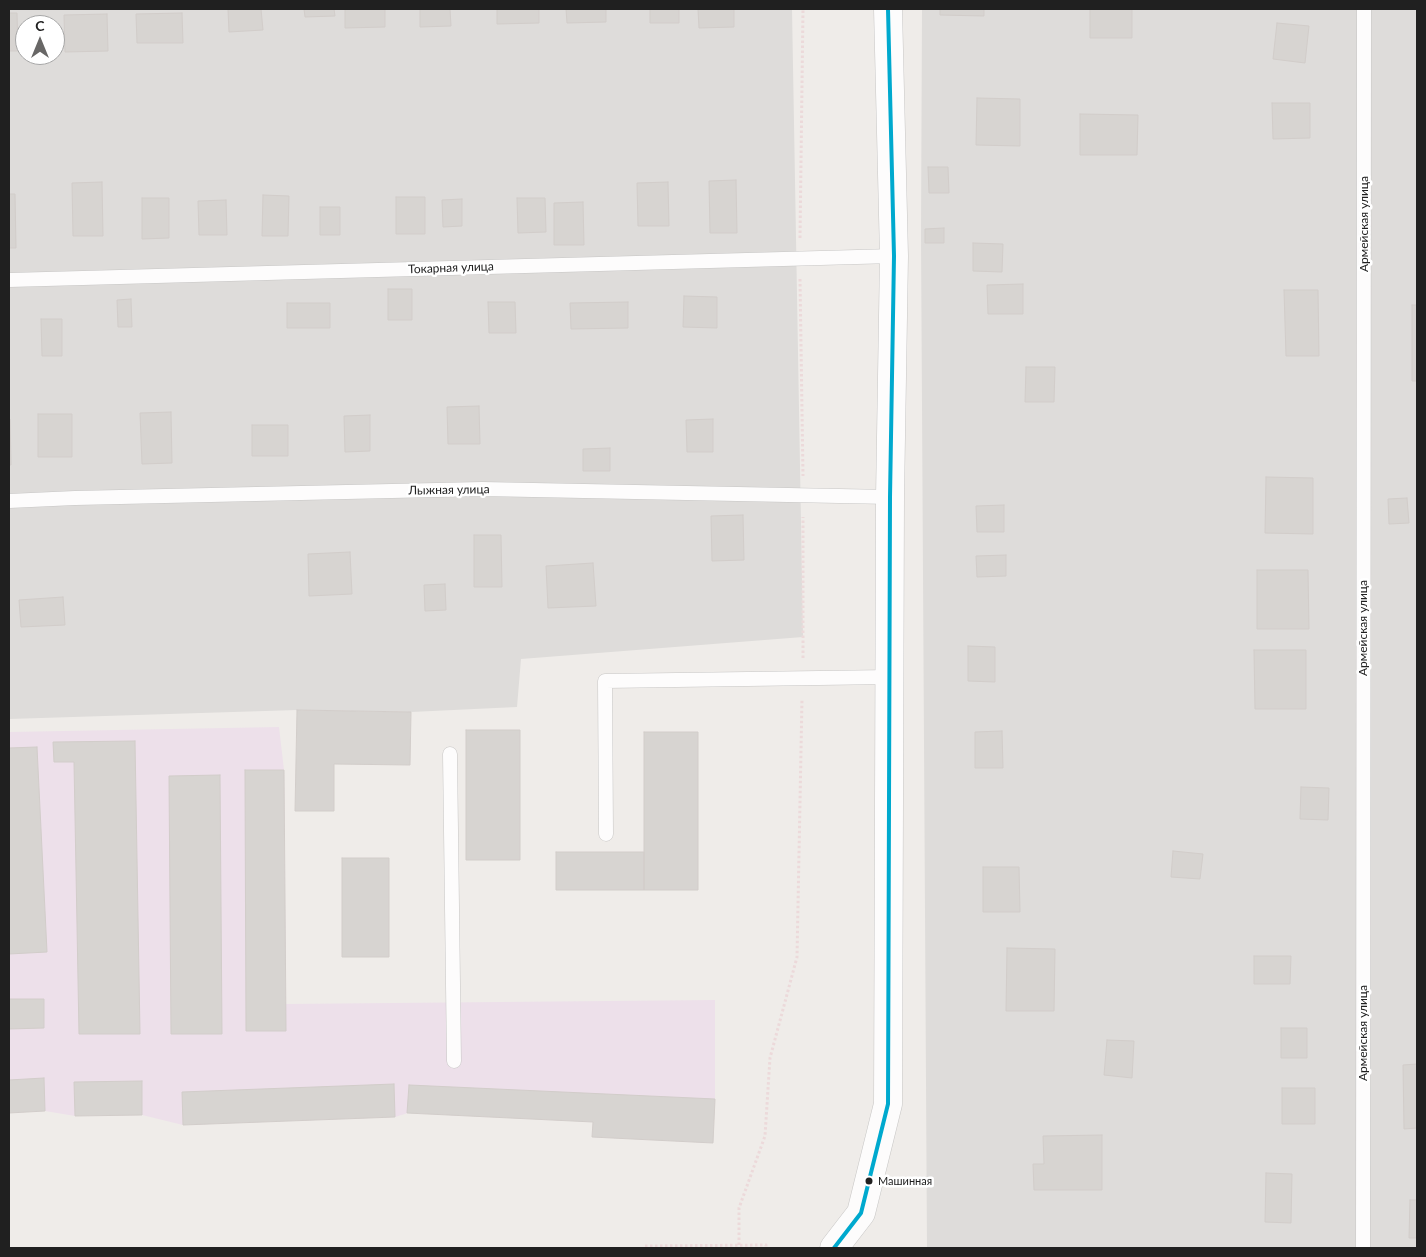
<!DOCTYPE html>
<meta charset="utf-8">
<style>
body{margin:0}
#map{position:relative;width:1426px;height:1257px;overflow:hidden;background:#efece9;font-family:Lato,sans-serif}
canvas{display:block}
.frame{position:absolute;inset:0;border:10px solid #202020;pointer-events:none}
.north{position:absolute;left:15px;top:15px;width:50px;height:50px;box-sizing:border-box;background:#fff;border:1px solid #a6a6a6;border-radius:50%;rotate:0deg;font-size:14px;font-weight:700;line-height:20px;text-align:center;color:#202020}
.north::after{content:'';display:block;margin:auto;width:18px;height:22px;background:#686766;clip-path:polygon(50% 0,100% 100%,50% 72%,0 100%)}
</style>
<div id="map">
<canvas width="1426" height="1257"></canvas>
<div class="frame"></div>
<div class="north">С</div>
</div>
<script>
const c = document.querySelector('canvas').getContext('2d');
c.lineJoin = 'round';
function paint(path, color) { c.fillStyle = color; c.fill(path, 'evenodd'); }
const shape = rows => new Path2D(rows.map(r => 'M' + r).join(''));
function stroke(path, color, width, dash) { c.strokeStyle = color; c.lineWidth = width; c.lineCap = dash ? 'butt' : 'round'; c.setLineDash(dash || []); c.stroke(path); }
function label(font, color, halo, rows, align = 'center') {
  c.font = font + ' Lato,sans-serif'; c.lineWidth = 5; c.setLineDash([]); c.textBaseline = 'middle'; c.strokeStyle = halo; c.fillStyle = color; for (const [text, x, y, turn = 0] of rows) {
    c.save(); c.translate(x, y); c.rotate((+turn || 0) * Math.PI / 180); c.textAlign = isNaN(turn) ? turn : align; if (halo) c.strokeText(text, 0, 0); c.fillText(text, 0, 0); c.restore();
  }
}
paint(shape([
 [9,9,792,9,803,637,521,659,517,707,411,712,297,710,9,719],
 [25,25,55,25,55,55,25,55],
 [922,9,1417,9,1417,1248,927,1248,921,237]
]), '#dedcda');
paint(shape([
 [279,727,284,770,286,1004,715,1000,715,1099,713,1143,592,1137,593,1122,408,1113,395,1117,183,1125,142,1115,75,1116,45,1111,9,1113,9,732]
]), '#ede0ea');
const building = shape([
 [228,9,261,9,263,30,229,32,228,9],
 [304,9,334,9,335,16,305,17,304,9],
 [345,9,385,9,385,27,345,28,345,9],
 [420,9,450,9,451,26,420,27,420,9],
 [497,9,539,9,539,23,497,24,497,9],
 [566,9,606,9,606,22,567,23,566,9],
 [650,9,679,9,679,23,650,23,650,9],
 [698,9,734,9,734,27,699,28,698,9],
 [940,9,984,9,984,16,940,15,940,9],
 [1090,9,1132,9,1132,38,1090,38,1090,9],
 [9,13,17,13,18,51,9,51,9,13],
 [182,13,183,43,137,43,136,14,182,13],
 [107,14,108,51,65,52,64,15,107,14],
 [1277,23,1309,26,1305,63,1273,59,1277,23],
 [977,98,1020,99,1020,146,976,145,977,98],
 [1272,103,1310,103,1310,138,1273,139,1272,103],
 [1080,114,1138,115,1137,155,1080,155,1080,114],
 [928,167,948,167,949,193,929,193,928,167],
 [736,180,737,233,710,233,709,181,736,180],
 [102,182,103,236,73,236,72,183,102,182],
 [668,182,669,226,638,226,637,183,668,182],
 [9,194,15,194,16,248,9,248,9,194],
 [263,195,289,196,288,236,262,236,263,195],
 [396,197,425,197,425,234,396,234,396,197],
 [142,198,169,198,169,238,142,239,142,198],
 [517,198,545,198,546,232,518,233,517,198],
 [462,199,462,226,443,227,442,200,462,199],
 [226,200,227,235,199,235,198,201,226,200],
 [583,202,584,245,554,245,554,203,583,202],
 [320,207,340,207,340,235,320,235,320,207],
 [944,228,944,243,925,243,925,229,944,228],
 [973,243,1003,244,1002,272,973,271,973,243],
 [1023,284,1023,314,988,314,987,285,1023,284],
 [388,289,412,289,412,320,388,320,388,289],
 [1284,290,1318,290,1319,356,1286,356,1284,290],
 [684,296,717,297,717,328,683,327,684,296],
 [131,299,132,327,118,327,117,300,131,299],
 [488,302,515,302,516,333,489,333,488,302],
 [628,302,628,328,571,329,570,303,628,302],
 [287,303,330,303,330,328,287,328,287,303],
 [1412,305,1417,305,1417,381,1412,381,1412,305],
 [41,319,62,319,62,356,42,356,41,319],
 [1026,367,1055,367,1054,402,1025,402,1026,367],
 [479,406,480,444,448,444,447,407,479,406],
 [171,412,172,463,142,464,140,413,171,412],
 [38,414,72,414,72,457,38,457,38,414],
 [370,415,370,451,345,452,344,416,370,415],
 [9,419,10,419,11,465,9,465,9,419],
 [713,419,713,452,687,452,686,420,713,419],
 [252,425,288,425,288,456,252,456,252,425],
 [610,448,610,471,583,471,583,449,610,448],
 [1266,477,1313,478,1313,534,1265,533,1266,477],
 [1407,498,1409,523,1389,524,1388,499,1407,498],
 [1004,505,1004,532,977,532,976,506,1004,505],
 [743,515,744,560,712,561,711,516,743,515],
 [474,535,501,535,502,587,474,587,474,535],
 [350,552,352,594,309,596,308,554,350,552],
 [1006,555,1006,576,977,577,976,556,1006,555],
 [593,563,596,606,548,608,546,566,593,563],
 [1257,570,1308,570,1309,629,1257,629,1257,570],
 [445,584,446,610,425,611,424,585,445,584],
 [63,597,65,625,21,627,19,600,63,597],
 [968,646,995,647,995,682,968,681,968,646],
 [1254,650,1306,650,1306,709,1255,709,1254,650],
 [297,710,411,712,410,765,334,764,334,811,295,811,297,710],
 [466,730,520,730,520,860,466,860,466,730],
 [1002,731,1003,768,975,768,975,732,1002,731],
 [644,732,698,732,698,890,644,890,644,732],
 [135,741,140,1034,79,1034,74,762,54,762,53,742,135,741],
 [37,747,47,952,9,954,9,748,37,747],
 [245,770,284,770,286,1031,246,1031,245,770],
 [220,775,222,1034,171,1034,169,776,220,775],
 [1301,787,1329,788,1328,820,1300,819,1301,787],
 [1173,851,1203,854,1200,879,1171,877,1173,851],
 [556,852,644,852,644,890,556,890,556,852],
 [342,858,389,858,389,957,342,957,342,858],
 [983,867,1019,867,1020,912,983,912,983,867],
 [1007,948,1055,949,1054,1011,1006,1011,1007,948],
 [1254,956,1291,956,1290,984,1254,984,1254,956],
 [9,999,44,999,44,1028,9,1029,9,999],
 [1281,1028,1307,1028,1307,1058,1281,1058,1281,1028],
 [1107,1040,1134,1041,1132,1078,1104,1075,1107,1040],
 [1417,1064,1417,1128,1404,1129,1403,1065,1417,1064],
 [44,1078,45,1111,9,1113,9,1080,44,1078],
 [142,1081,142,1115,75,1116,74,1082,142,1081],
 [394,1084,395,1117,183,1125,182,1092,394,1084],
 [409,1085,715,1099,713,1143,592,1137,593,1122,407,1113,409,1085],
 [1282,1088,1315,1088,1315,1124,1282,1124,1282,1088],
 [1102,1135,1102,1190,1034,1190,1033,1164,1044,1164,1043,1136,1102,1135],
 [1266,1173,1292,1174,1291,1223,1265,1222,1266,1173],
 [1410,1200,1417,1200,1417,1238,1409,1238,1410,1200]
]);
paint(building, '#d7d4d1');
stroke(building, '#d2cdca', 1);
const service = shape([
 [9,280,894,256],
 [9,501,75,498,482,489,890,497],
 [450,754,454,1061],
 [606,834,605,681,890,677],
 [1363,1248,1364,9]
]);
const tertiary = shape([
 [834,1248,861,1213,888,1104,890,497,894,256,888,9]
]);
stroke(service, '#c7c6c5', 15);
stroke(tertiary, '#c7c6c5', 29);
stroke(shape([
 [800,238,803,9],
 [800,279,803,476],
 [803,658,803,517],
 [739,1245,739,1208,765,1136,770,1058,797,957,802,699],
 [645,1246,766,1245,766,1248]
]), '#ecd9da', 3, [2.5, 2.5]);
stroke(service, '#fdfcfc', 14);
stroke(tertiary, '#fdfcfc', 28);
stroke(shape([
 [834,1248,861,1213,888,1104,890,497,894,256,888,9]
]), '#00a9ce', 4);
for (const [x, y, r, color] of [
 [869,1181,4.5,"#202020"]
]) { const dot = new Path2D(); dot.arc(x, y, r, 0, 2 * Math.PI); c.fillStyle = color; c.fill(dot); stroke(dot, '#fff', 2); }
label('11px', '#202020', '#fff', [
 ["Машинная",878,1181]
], 'left');
label('12px', '#202020', '#fff', [
 ["Армейская улица",1364,224,-90],
 ["Токарная улица",451,268,-2],
 ["Лыжная улица",449,490,-1],
 ["Армейская улица",1363,628,-90],
 ["Армейская улица",1363,1033,-90]
]);
</script>
